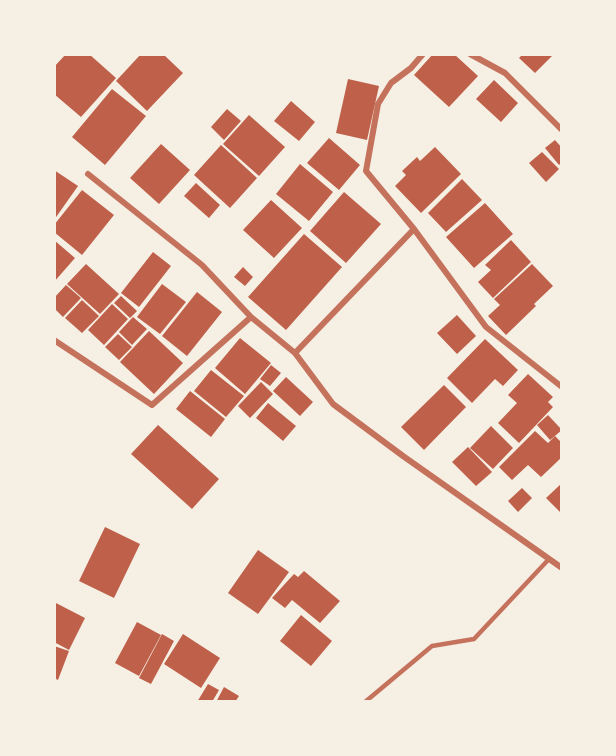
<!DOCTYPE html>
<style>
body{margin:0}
#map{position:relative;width:616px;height:756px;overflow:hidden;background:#f6efe4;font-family:Montserrat,sans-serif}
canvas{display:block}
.frame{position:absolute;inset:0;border:56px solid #f6efe4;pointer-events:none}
</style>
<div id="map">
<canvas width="616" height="756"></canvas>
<div class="frame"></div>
</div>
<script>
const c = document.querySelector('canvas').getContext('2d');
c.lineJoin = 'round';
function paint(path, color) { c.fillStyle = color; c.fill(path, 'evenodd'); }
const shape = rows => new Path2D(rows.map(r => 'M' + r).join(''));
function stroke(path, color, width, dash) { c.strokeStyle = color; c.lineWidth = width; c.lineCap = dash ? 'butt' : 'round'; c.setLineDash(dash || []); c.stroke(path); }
paint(shape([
 [66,54,89,54,116,78,81,117,54,94,54,67],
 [141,54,163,54,183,73,147,111,116,81],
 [433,54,454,54,478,76,449,107,414,75],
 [523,54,554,54,535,73,519,58],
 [348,79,379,86,367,140,336,133],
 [494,80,518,103,501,122,476,99],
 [112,89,146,116,105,165,72,137],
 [291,101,315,122,299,141,274,121],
 [227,109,241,121,224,140,211,127],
 [249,115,285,147,259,176,223,144],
 [329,138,360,165,339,190,307,163],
 [555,140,562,148,562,162,559,165,545,148],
 [161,144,190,170,159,204,130,178],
 [221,145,257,178,230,208,194,175],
 [435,147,461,174,421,213,395,186,406,175,402,171,417,157,420,161],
 [542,152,559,169,546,182,529,163],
 [300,164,333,192,309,221,276,194],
 [54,170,78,186,54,220],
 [462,179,482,200,446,232,428,213],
 [196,183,220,205,209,218,184,196],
 [82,190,114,215,82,255,54,232,54,225],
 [344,192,381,224,346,263,310,231],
 [271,200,302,228,274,258,243,230],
 [485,203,513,234,474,268,446,237],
 [304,234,342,267,286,330,248,297],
 [54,240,75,258,54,282],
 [511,240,531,262,493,298,478,282,491,270,485,265],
 [153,252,171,266,139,307,121,293],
 [86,264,119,294,100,314,67,284],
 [532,264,553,286,534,304,536,306,506,335,488,316,500,305,494,299],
 [243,267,253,277,245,286,234,277],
 [162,284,186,302,160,334,137,317],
 [66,285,81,298,63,317,54,308,54,298],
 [197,292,222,312,187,356,162,336],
 [121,296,137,311,130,318,114,303],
 [82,300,99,316,82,333,65,318],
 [112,304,128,319,104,345,88,330],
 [457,315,476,336,457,354,437,333],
 [133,317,147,329,132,345,119,332],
 [149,331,183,363,154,394,120,362],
 [118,334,132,347,119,360,105,347],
 [240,338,271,363,245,394,215,368],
 [485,339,518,370,503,386,495,379,472,403,447,378],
 [271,365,281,373,270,386,260,379],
 [211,370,244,396,226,417,194,391],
 [528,374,553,397,548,402,553,407,519,443,498,423,517,403,508,395],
 [286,377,313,402,300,416,273,391],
 [261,382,273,394,250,418,238,406],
 [444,385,466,407,424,450,401,427],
 [190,391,225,419,211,437,176,409],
 [268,403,296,426,283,441,256,418],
 [548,415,562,430,550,440,537,425],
 [158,425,219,479,192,509,131,454],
 [491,426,513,448,493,469,470,448],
 [535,431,548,443,555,436,562,443,562,457,541,477,528,465,512,480,499,467],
 [468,447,492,472,476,486,452,462],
 [562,483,562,514,546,498],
 [522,488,532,498,518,512,508,501],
 [105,527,140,544,114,598,79,581],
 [258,550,289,572,258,614,228,593],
 [304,571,340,601,320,623,292,600,285,608,272,598,294,574,298,577],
 [54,602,85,618,69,650,54,642],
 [301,615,332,641,311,666,280,641],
 [137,622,161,635,139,676,115,663],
 [162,634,174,641,151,684,139,678],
 [183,634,220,658,201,688,164,664],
 [54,646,69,651,58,680,54,678],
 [208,684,219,690,212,702,197,702],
 [224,687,239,696,235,702,216,702]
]), '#bf614a');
stroke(shape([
 [365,702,432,646,474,639,549,559]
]), '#c5725c', 4.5);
stroke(shape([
 [423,54,411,68,391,83,378,104,366,171,414,229,486,327,562,387],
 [470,54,505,73,562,130],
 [88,174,202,265,251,317,295,353,333,404,403,456,562,568],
 [54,340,152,405,251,317],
 [295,353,414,229]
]), '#c5725c', 6);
</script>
